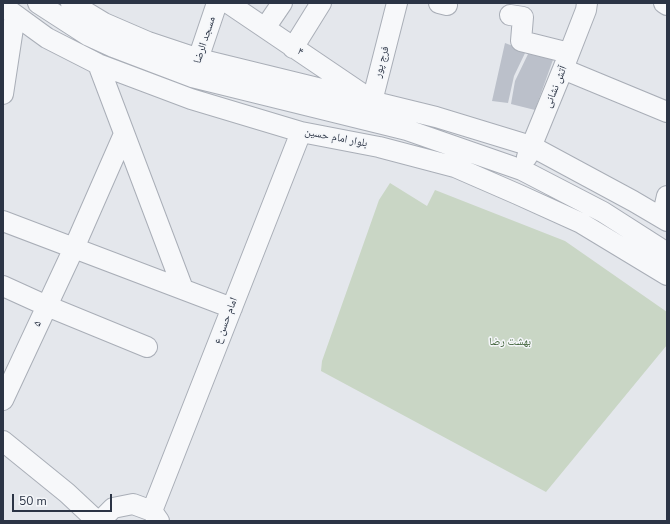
<!DOCTYPE html>
<meta charset="utf-8">
<style>
body{margin:0}
#map{position:relative;width:670px;height:524px;overflow:hidden;background:#e4e7ec;font-family:"Nunito Sans",sans-serif}
canvas{display:block}
.frame{position:absolute;inset:0;border:4px solid #2b3445;pointer-events:none}
.scale{position:absolute;left:12px;top:494px;width:100px;height:18px;box-sizing:border-box;border:2px solid #2b3445;border-top:0;padding-left:5px;font-size:12px;line-height:14px;white-space:nowrap;color:#2b3445;-webkit-text-stroke:3px #f4f6f9;paint-order:stroke}
</style>
<div id="map">
<canvas width="670" height="524"></canvas>
<div class="frame"></div>
<div class="scale">50 m</div>
</div>
<script>
const c = document.querySelector('canvas').getContext('2d');
c.lineJoin = 'round';
function paint(path, color) { c.fillStyle = color; c.fill(path, 'evenodd'); }
const shape = rows => new Path2D(rows.map(r => 'M' + r).join(''));
function stroke(path, color, width, dash) { c.strokeStyle = color; c.lineWidth = width; c.lineCap = dash ? 'butt' : 'round'; c.setLineDash(dash || []); c.stroke(path); }
function label(font, color, halo, rows, align = 'center') {
  c.font = font + ' "Nunito Sans","Noto Naskh Arabic",sans-serif'; c.lineWidth = 3; c.setLineDash([]); c.textBaseline = 'middle'; c.strokeStyle = halo; c.fillStyle = color; for (const [text, x, y, turn = 0] of rows) {
    c.save(); c.translate(x, y); c.rotate((+turn || 0) * Math.PI / 180); c.textAlign = isNaN(turn) ? turn : align; if (halo) c.strokeText(text, 0, 0); c.fillText(text, 0, 0); c.restore();
  }
}
paint(shape([
 [390,183,427,206,435,190,565,241,667,312,667,345,546,492,321,371,322,361,379,200]
]), '#c9d6c5');
paint(shape([
 [505,43,526,51,514,76,508,103,492,101],
 [529,52,554,57,535,110,511,104,515,81]
]), '#bbc0ca');
const minor = shape([
 [38,3,89,36,113,47,192,77,407,130,522,170,603,212,667,253],
 [71,3,104,23,148,42,199,59,436,117,531,146,633,201,667,221],
 [228,3,361,93],
 [439,3,447,5],
 [664,3,667,5],
 [3,6,47,38,98,64,191,99,301,132,379,147,455,167,517,194,581,223,667,275],
 [510,15,523,17,521,41,569,53],
 [265,28,282,3],
 [293,48,321,3],
 [98,64,183,289],
 [563,69,667,112],
 [194,71,217,3],
 [3,94,15,15],
 [369,113,397,3],
 [527,157,563,69,586,10,587,3],
 [662,218,667,196],
 [3,221,232,308],
 [3,286,47,306,147,347],
 [3,400,74,248,124,134],
 [3,441,67,493,97,521],
 [152,511,301,132],
 [100,521,113,508,133,504,152,511,159,521]
]);
stroke(minor, '#a9aeb7', 22);
stroke(minor, '#f7f8fa', 20);
label('11px', '#2b3445', '#f4f6f9', [
 ["مسجد الرضا",205,40,-72],
 ["۴",300,52,34],
 ["فرج پور",382,62,-75],
 ["آتش نشانی",556,87,-68],
 ["بلوار امام حسین",336,138,11],
 ["امام حسن ع",226,321,-69],
 ["۵",38,324,-65]
]);
label('11px', '#3f6138', '#f4f6f9', [
 ["بهشت رضا",510,342]
]);
</script>
